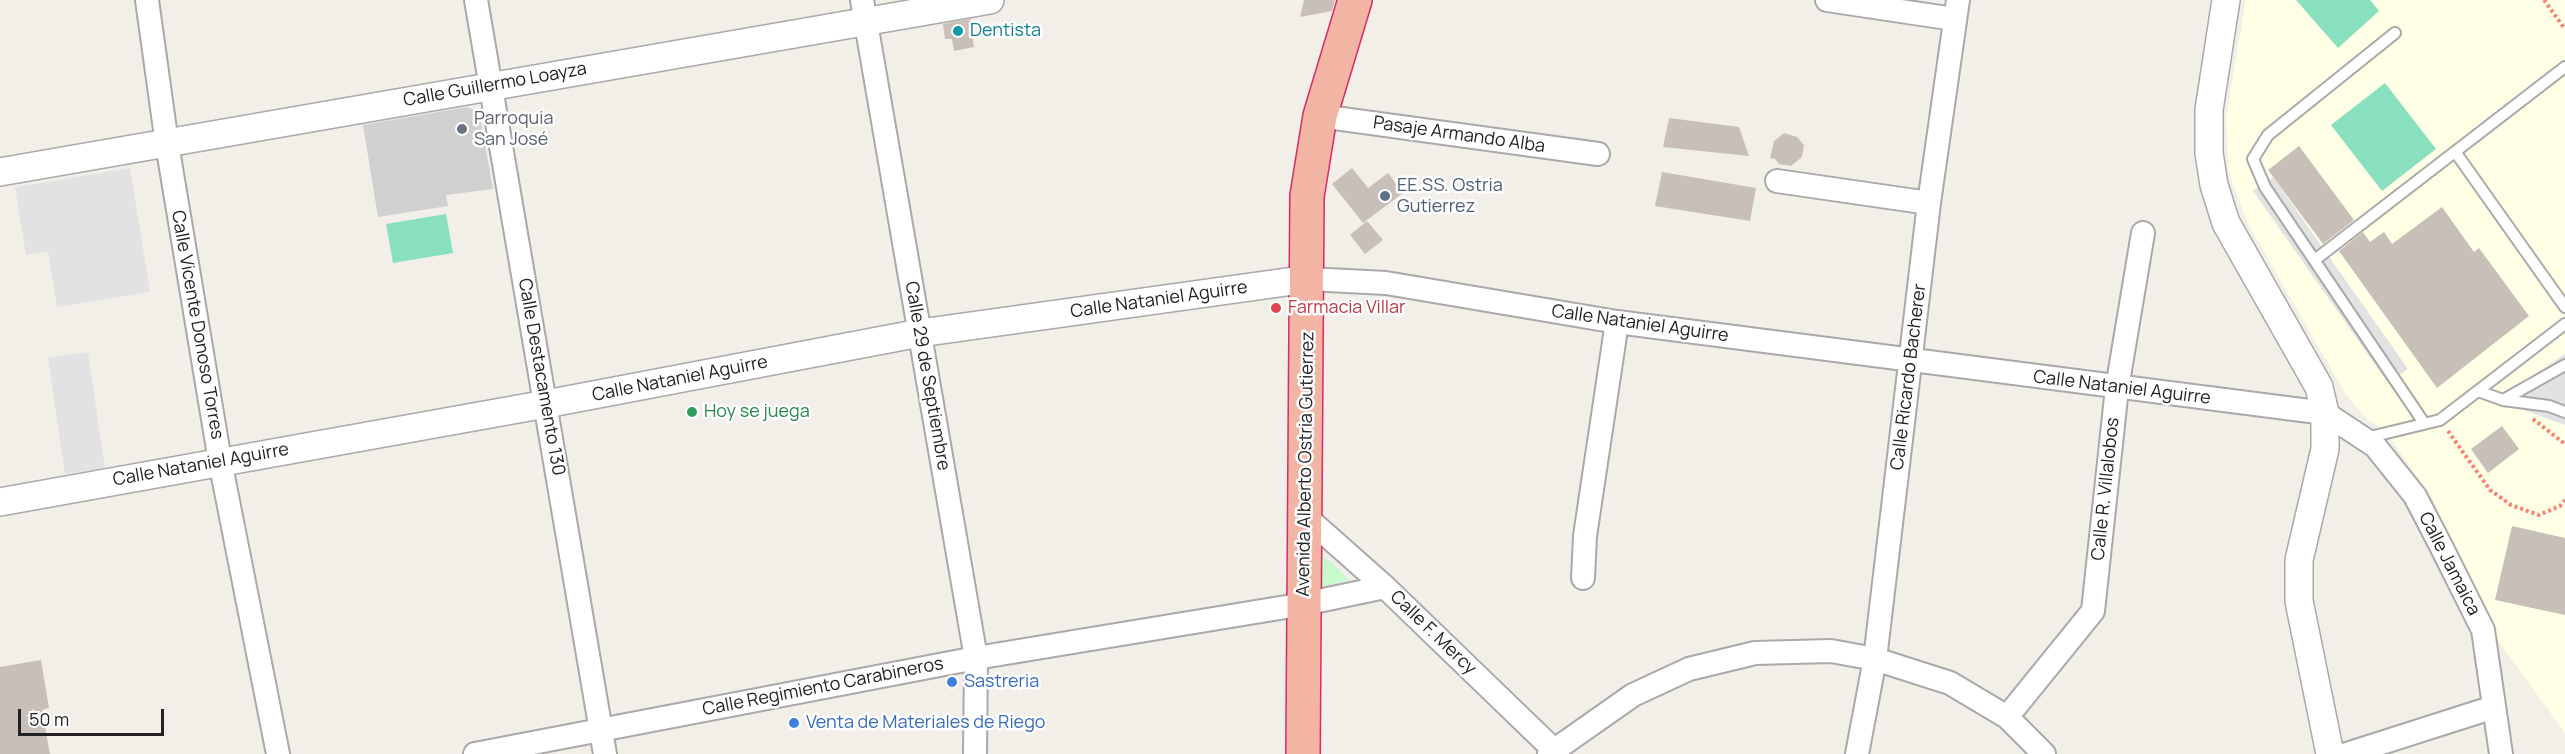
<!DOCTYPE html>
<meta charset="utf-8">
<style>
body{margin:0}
#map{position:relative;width:2565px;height:754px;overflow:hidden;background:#f2efe9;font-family:Manrope,sans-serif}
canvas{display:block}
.scale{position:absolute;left:18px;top:709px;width:146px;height:27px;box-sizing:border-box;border:3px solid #222;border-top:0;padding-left:8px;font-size:18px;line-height:21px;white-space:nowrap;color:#222;-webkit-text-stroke:4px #fff;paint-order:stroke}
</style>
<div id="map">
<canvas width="2565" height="754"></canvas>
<div class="scale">50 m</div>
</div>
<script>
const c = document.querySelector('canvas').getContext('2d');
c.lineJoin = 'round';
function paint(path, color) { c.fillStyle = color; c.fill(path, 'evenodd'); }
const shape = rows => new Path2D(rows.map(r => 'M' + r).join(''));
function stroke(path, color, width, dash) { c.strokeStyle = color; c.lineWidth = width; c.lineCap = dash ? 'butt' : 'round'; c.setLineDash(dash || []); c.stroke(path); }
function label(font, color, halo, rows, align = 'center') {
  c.font = font + ' Manrope,sans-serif'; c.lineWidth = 5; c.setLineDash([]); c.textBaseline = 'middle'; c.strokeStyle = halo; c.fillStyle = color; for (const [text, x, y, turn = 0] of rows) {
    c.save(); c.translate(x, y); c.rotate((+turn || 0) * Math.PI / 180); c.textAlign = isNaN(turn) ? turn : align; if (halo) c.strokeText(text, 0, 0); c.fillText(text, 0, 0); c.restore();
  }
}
paint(shape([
 [2246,0,2565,0,2565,733,2497,639,2432,498,2386,432,2366,418,2346,395,2247,222,2229,173,2226,118]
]), '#ffffe5');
paint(shape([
 [467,107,475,110,480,116,493,189,446,195,448,206,378,217,363,125]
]), '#d0d0d0');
paint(shape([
 [1314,550,1332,563,1349,580,1313,590]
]), '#c8facc');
paint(shape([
 [2296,0,2370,0,2379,11,2338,48],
 [2385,83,2436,149,2382,191,2331,125],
 [446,214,453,253,393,263,386,224]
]), '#88e0be');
paint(shape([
 [130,168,150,292,57,307,48,251,26,255,15,187],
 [2273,177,2408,369,2388,383,2253,191],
 [88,352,105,468,65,474,48,358],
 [2565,354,2565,425,2510,405,2503,396]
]), '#e2e2e2');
paint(shape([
 [1304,0,1335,0,1332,11,1300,17],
 [970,19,974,47,954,51,952,39,945,39,943,24],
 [1669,118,1739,127,1749,156,1663,147],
 [1784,133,1797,137,1804,145,1802,157,1791,166,1779,164,1775,159,1770,158,1774,141],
 [2299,146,2354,220,2323,244,2268,170],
 [1352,168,1368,188,1388,173,1403,193,1363,223,1332,184],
 [1662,172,1756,188,1750,221,1655,206],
 [2442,207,2474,252,2479,248,2529,316,2437,388,2339,251,2363,232,2370,242,2384,232,2392,244],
 [1367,221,1383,240,1365,254,1350,235],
 [2502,426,2519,449,2488,473,2471,449],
 [2512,526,2565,538,2565,615,2495,600],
 [41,660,49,708,42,710,50,754,0,754,0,667]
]), '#c7bfb8');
const service = shape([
 [2395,33,2268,135,2253,159,2265,187,2424,423],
 [2456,153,2565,307],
 [2316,259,2565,67],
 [2478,391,2503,400,2549,406,2565,412],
 [2503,400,2565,365],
 [2366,438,2440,420,2565,324]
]);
const minor = shape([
 [147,0,167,144,220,461,278,754],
 [476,0,605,754],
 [862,0,976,658,975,754],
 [1827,0,1954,19],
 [1320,116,1598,154],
 [1777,181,1929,203],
 [1308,279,1386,283,1617,322,2325,413,2375,446,2415,496,2442,548,2483,630,2501,754],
 [1305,516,1385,587,1558,754],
 [1583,578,1585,536,1617,322],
 [2007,717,2093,611,2117,388,2143,233],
 [475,754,976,658,1304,604,1385,587],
 [1549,754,1633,695,1689,669,1755,653,1831,651,1875,659,1950,683,2007,717,2044,754],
 [1857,754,1875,659,1929,203,1958,0],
 [2347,754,2494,707]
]);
const tertiary = shape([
 [2226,0,2209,110,2209,153,2214,185,2226,223,2319,387,2325,413,2325,449,2299,560,2299,601,2330,754],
 [0,172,990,0],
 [0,502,546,404,920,333,1308,279]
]);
const trunk = shape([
 [1303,754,1307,196,1320,116,1355,0]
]);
stroke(service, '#a9a9a9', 14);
stroke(minor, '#a9a9a9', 26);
stroke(tertiary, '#a9a9a9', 30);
stroke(trunk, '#dc2a67', 36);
stroke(shape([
 [2544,0,2565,29],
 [2533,419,2565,444],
 [2448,431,2490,490,2511,505,2539,515,2560,506,2565,500]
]), '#fa8072', 4, [3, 3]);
stroke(service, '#fff', 10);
stroke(minor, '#fff', 22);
stroke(tertiary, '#fff', 27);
stroke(trunk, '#f2b4a3', 33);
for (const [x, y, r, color] of [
 [958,31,6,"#0f9aa8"],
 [462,129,6,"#6b7280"],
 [1385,196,6,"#5c6f8a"],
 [1276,308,6,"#e0444e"],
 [692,412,6,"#2e9e5b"],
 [952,682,6,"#3f7fe0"],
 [794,723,6,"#3f7fe0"]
]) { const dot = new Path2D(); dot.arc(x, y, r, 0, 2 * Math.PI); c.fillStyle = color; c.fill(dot); stroke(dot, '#fff', 2); }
label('18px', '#0d838f', '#fff', [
 ["Dentista",970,31]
], 'left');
label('18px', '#222', '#fff', [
 ["Calle Guillermo Loayza",495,85,-10],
 ["Pasaje Armando Alba",1459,135,8],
 ["Calle Nataniel Aguirre",1159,300,-8],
 ["Calle Nataniel Aguirre",1640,324,8],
 ["Calle Vicente Donoso Torres",197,325,80],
 ["Calle 29 de Septiembre",927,376,80],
 ["Calle Destacamento 130",541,377,80],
 ["Calle Ricardo Bacherer",1909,377,-83],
 ["Calle Nataniel Aguirre",680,379,-11],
 ["Calle Nataniel Aguirre",2122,388,7],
 ["Avenida Alberto Ostria Gutierrez",1306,464,-89],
 ["Calle Nataniel Aguirre",201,465,-10],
 ["Calle R. Villalobos",2106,489,-84],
 ["Calle Jamaica",2449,564,63],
 ["Calle F. Mercy",1433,633,44],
 ["Calle Regimiento Carabineros",823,687,-11]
]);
label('18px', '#5b616d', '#fff', [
 ["Parroquia",474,119],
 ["San José",474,140]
], 'left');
label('18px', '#4e5e75', '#fff', [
 ["EE.SS. Ostria",1397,186],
 ["Gutierrez",1397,207]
], 'left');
label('18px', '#be3a42', '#fff', [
 ["Farmacia Villar",1288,308]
], 'left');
label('18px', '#27864d', '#fff', [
 ["Hoy se juega",704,412]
], 'left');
label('18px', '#366cbe', '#fff', [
 ["Sastreria",964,682],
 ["Venta de Materiales de Riego",806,723]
], 'left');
</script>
